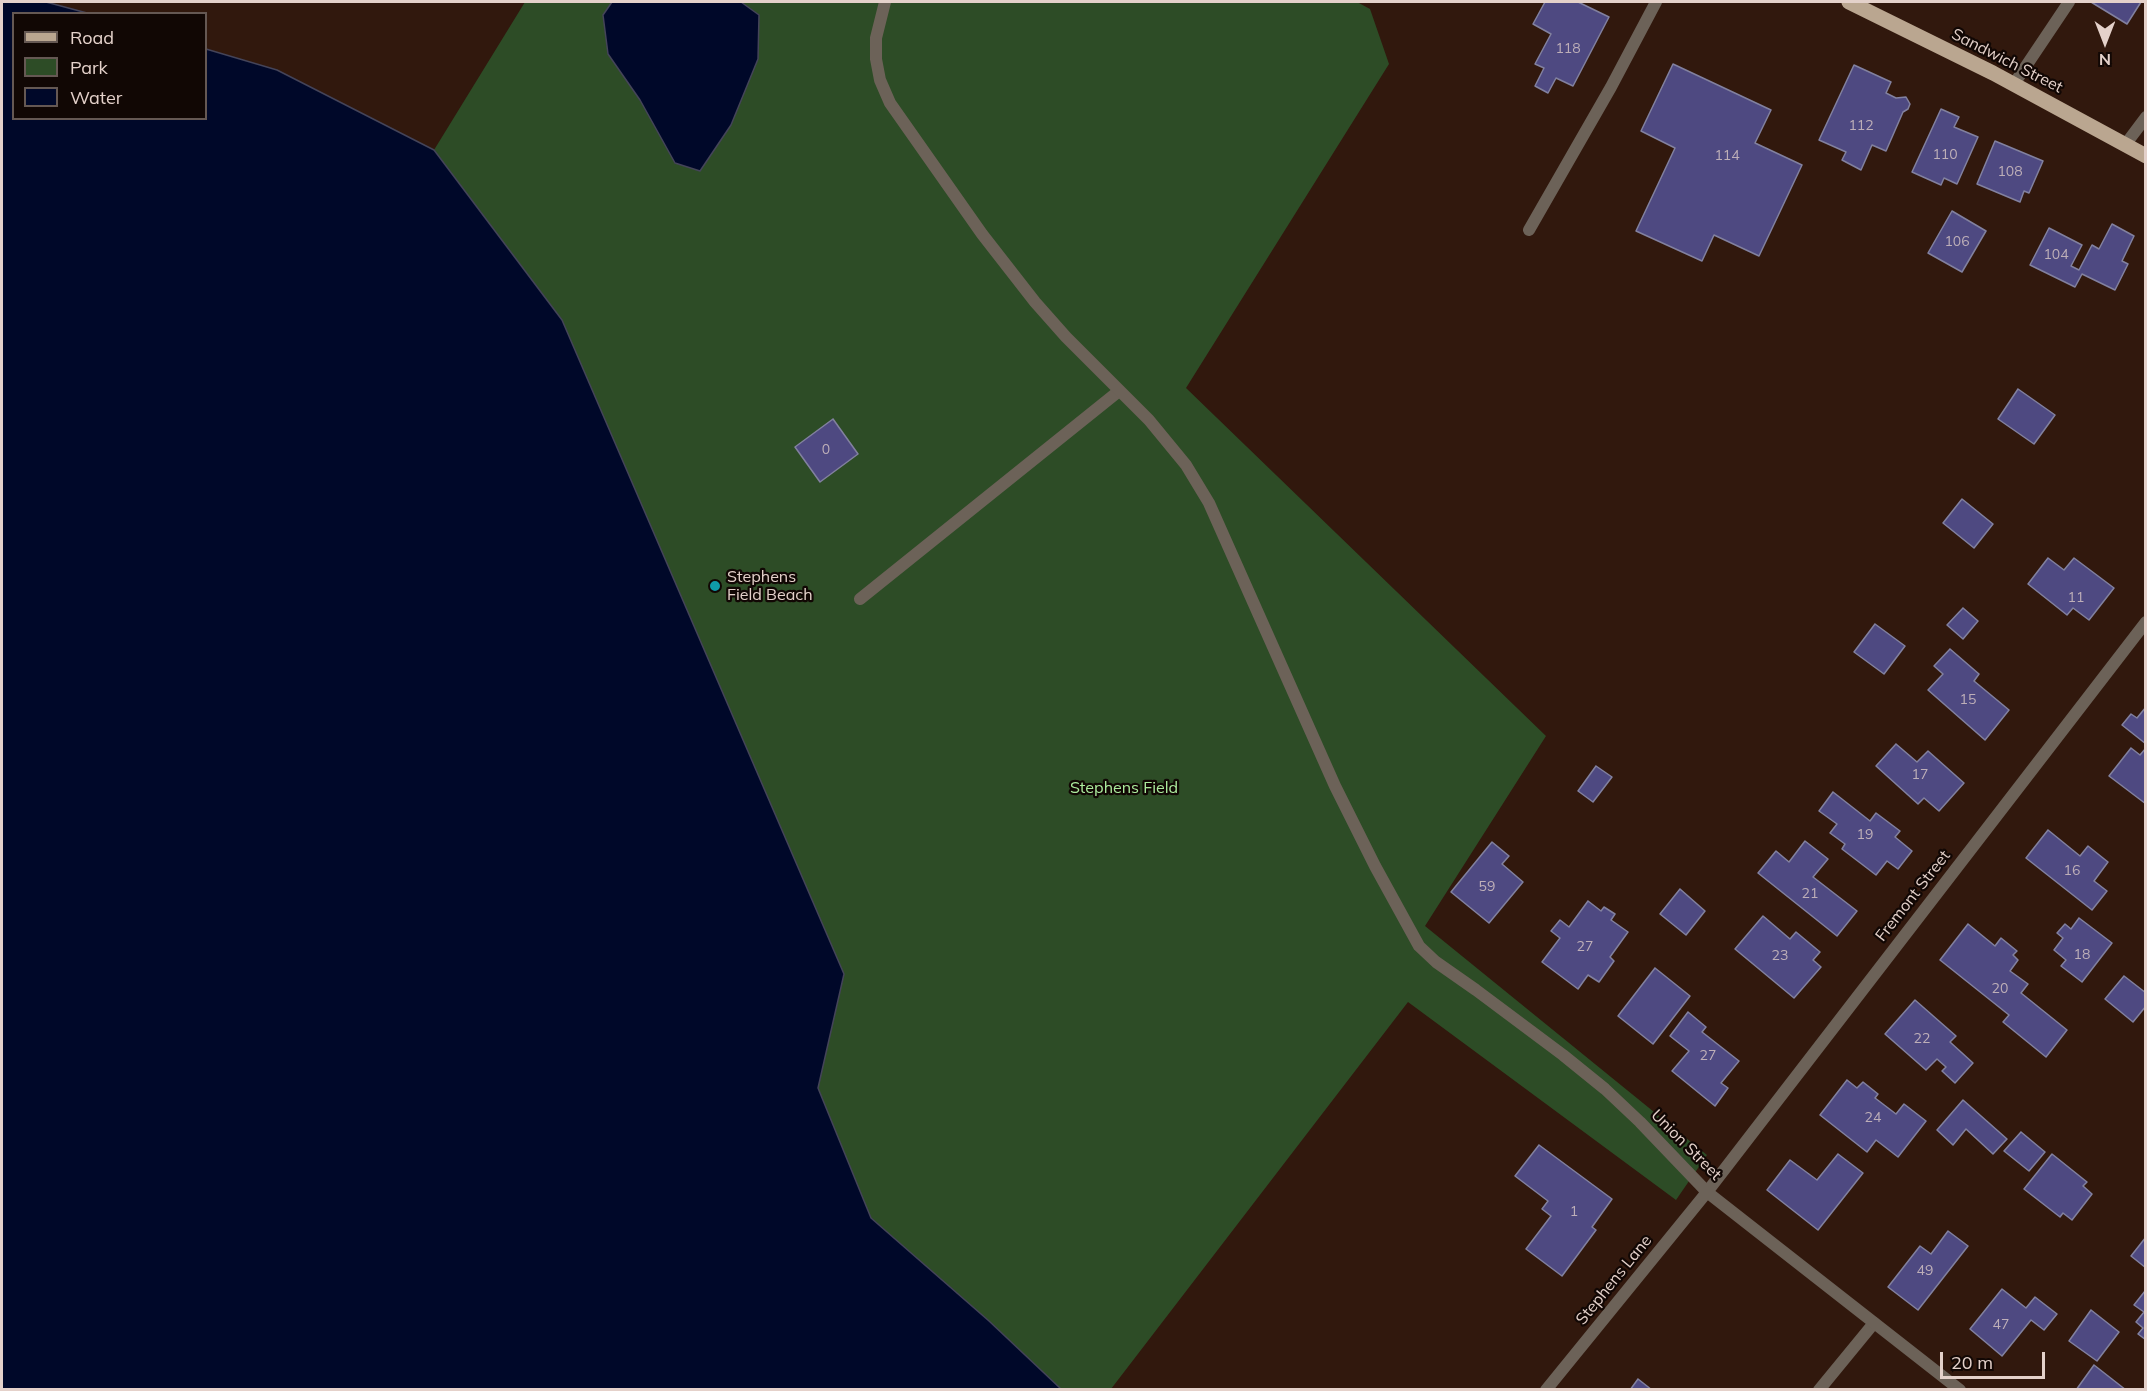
<!DOCTYPE html>
<style>
body{margin:0}
#map{position:relative;width:2147px;height:1391px;overflow:hidden;background:#31180d;font-family:Mulish,sans-serif}
canvas{display:block}
.frame{position:absolute;inset:0;border:3px solid #e4d1ca;pointer-events:none}
.legend{position:absolute;left:12px;top:12px;width:195px;height:108px;box-sizing:border-box;background:#110704;border:2px solid #655853;margin:0;padding:8px 10px;list-style:none;font-size:18px;color:#e4d1ca}
.legend li{display:flex;align-items:center;gap:12px;height:30px}
.legend b{width:30px;border:2px solid #655853}
.north{position:absolute;left:2075px;top:12px;width:60px;height:60px;-webkit-text-stroke:4px #110704;paint-order:stroke;rotate:180deg;font-size:16px;font-weight:700;line-height:24px;text-align:center;color:#e4d1ca}
.north::after{content:'';display:block;margin:auto;width:21px;height:27px;background:#e4d1ca;clip-path:polygon(50% 0,100% 100%,50% 72%,0 100%)}
.scale{position:absolute;left:1940px;top:1352px;width:105px;height:27px;box-sizing:border-box;border:3px solid #e4d1ca;border-top:0;padding-left:8px;font-size:18px;line-height:21px;white-space:nowrap;color:#e4d1ca;-webkit-text-stroke:4px #110704;paint-order:stroke}
</style>
<div id="map">
<canvas width="2147" height="1391"></canvas>
<div class="frame"></div>
<ul class="legend">
<li><b style="height:8px;background:#baa690"></b>Road</li>
<li><b style="height:16px;background:#2d4c26"></b>Park</li>
<li><b style="height:16px;background:#000829"></b>Water</li>
</ul>
<div class="north">N</div>
<div class="scale">20 m</div>
</div>
<script>
const c = document.querySelector('canvas').getContext('2d');
c.lineJoin = 'round';
function paint(path, color) { c.fillStyle = color; c.fill(path, 'evenodd'); }
const shape = rows => new Path2D(rows.map(r => 'M' + r).join(''));
function stroke(path, color, width, dash) { c.strokeStyle = color; c.lineWidth = width; c.lineCap = dash ? 'butt' : 'round'; c.setLineDash(dash || []); c.stroke(path); }
function label(font, color, halo, rows, align = 'center') {
  c.font = font + ' Mulish,sans-serif'; c.lineWidth = 4.5; c.setLineDash([]); c.textBaseline = 'middle'; c.strokeStyle = halo; c.fillStyle = color; for (const [text, x, y, turn = 0] of rows) {
    c.save(); c.translate(x, y); c.rotate((+turn || 0) * Math.PI / 180); c.textAlign = isNaN(turn) ? turn : align; if (halo) c.strokeText(text, 0, 0); c.fillText(text, 0, 0); c.restore();
  }
}
paint(shape([
 [525,2,1357,2,1370,9,1389,64,1186,388,1546,736,1425,926,1707,1155,1676,1200,1408,1002,1111,1389,1061,1389,989,1321,871,1218,818,1088,844,974,562,320,434,150]
]), '#2d4c26');
const water = shape([
 [2,2,46,2,87,13,14,14,14,118,206,118,206,49,277,70,434,150,562,320,844,974,818,1088,871,1218,989,1321,1061,1389,2,1389,2,2],
 [612,2,741,2,759,15,758,59,731,125,700,171,675,163,640,100,608,54,603,15,612,2]
]);
paint(water, '#000829');
stroke(water, '#444459', 1.5);
const building = shape([
 [1545,2,1578,2,1609,17,1573,86,1556,78,1548,93,1535,86,1544,68,1535,64,1551,34,1533,24,1545,2],
 [2091,2,2141,2,2127,24,2091,2],
 [1673,64,1771,110,1755,143,1802,165,1759,256,1714,235,1702,261,1636,231,1675,148,1641,131,1673,64],
 [1854,65,1891,82,1886,93,1896,98,1906,97,1910,104,1908,109,1903,112,1886,151,1872,145,1861,170,1842,160,1846,152,1819,140,1854,65],
 [1941,109,1959,117,1954,127,1978,137,1957,184,1944,178,1941,185,1912,172,1941,109],
 [1995,141,2043,161,2029,193,2024,191,2020,202,1977,184,1995,141],
 [1952,211,1986,231,1962,272,1928,253,1952,211],
 [2112,224,2134,236,2122,261,2128,264,2115,290,2082,274,2075,287,2030,265,2049,228,2082,245,2071,266,2079,270,2092,245,2099,249,2112,224],
 [2018,389,2055,415,2034,444,1998,419,2018,389],
 [833,419,858,454,820,482,795,447,833,419],
 [1962,499,1993,524,1974,548,1943,523,1962,499],
 [2048,558,2064,570,2074,558,2114,588,2089,620,2073,608,2067,615,2028,584,2048,558],
 [1963,608,1978,621,1963,639,1947,625,1963,608],
 [1875,624,1905,646,1884,674,1854,652,1875,624],
 [1950,649,1979,674,1974,681,2009,710,1985,740,1928,690,1943,674,1934,666,1950,649],
 [2146,707,2146,744,2122,725,2131,714,2137,718,2146,707],
 [1896,744,1917,762,1928,751,1964,783,1939,811,1924,798,1918,804,1876,766,1896,744],
 [2131,748,2140,755,2146,748,2146,804,2109,776,2131,748],
 [1596,766,1612,777,1593,802,1578,791,1596,766],
 [1833,792,1870,821,1876,813,1900,831,1895,837,1912,851,1898,869,1887,861,1876,875,1842,849,1845,844,1830,833,1837,824,1819,811,1833,792],
 [2048,830,2080,856,2088,846,2108,862,2094,881,2107,891,2092,910,2026,858,2048,830],
 [1805,841,1828,859,1813,877,1857,911,1837,936,1758,873,1776,851,1789,862,1805,841],
 [1492,842,1509,856,1502,864,1523,882,1489,923,1451,892,1492,842],
 [1680,889,1705,911,1686,935,1660,914,1680,889],
 [1588,901,1601,911,1604,907,1615,914,1611,920,1628,932,1610,957,1614,961,1599,982,1588,975,1578,989,1542,962,1560,938,1551,931,1560,920,1569,927,1588,901],
 [1763,916,1790,939,1796,932,1820,952,1813,960,1821,967,1794,998,1735,949,1763,916],
 [2079,918,2112,943,2082,982,2061,966,2066,960,2054,950,2063,938,2057,933,2065,924,2071,929,2079,918],
 [1968,924,1995,946,2001,938,2017,951,2013,955,2018,960,2010,971,2028,984,2021,993,2067,1030,2046,1057,2003,1022,2009,1015,1940,960,1968,924],
 [1655,968,1690,996,1653,1044,1618,1016,1655,968],
 [2124,976,2146,993,2146,1006,2133,1022,2105,999,2124,976],
 [1915,1000,1956,1036,1950,1042,1973,1063,1955,1083,1942,1071,1946,1067,1937,1059,1926,1070,1885,1034,1915,1000],
 [1688,1012,1706,1027,1702,1032,1739,1061,1721,1083,1728,1088,1715,1106,1672,1071,1689,1051,1670,1036,1688,1012],
 [1847,1080,1857,1088,1863,1082,1878,1094,1875,1098,1896,1114,1904,1104,1926,1121,1898,1157,1876,1140,1867,1152,1820,1115,1847,1080],
 [1963,1100,2007,1139,1993,1154,1966,1129,1953,1145,1937,1130,1963,1100],
 [2021,1132,2045,1152,2029,1171,2004,1151,2021,1132],
 [1539,1145,1612,1199,1592,1227,1596,1230,1562,1276,1526,1249,1551,1216,1542,1209,1548,1201,1515,1176,1539,1145],
 [1838,1154,1863,1173,1818,1230,1767,1190,1790,1160,1817,1180,1838,1154],
 [2052,1154,2087,1182,2083,1186,2092,1194,2072,1220,2063,1213,2060,1217,2024,1189,2052,1154],
 [1948,1231,1968,1246,1918,1310,1888,1287,1920,1246,1931,1254,1948,1231],
 [2146,1237,2146,1268,2131,1256,2146,1237],
 [2002,1289,2026,1308,2035,1297,2057,1314,2044,1330,2031,1320,2002,1356,1970,1329,2002,1289],
 [2145,1291,2146,1291,2146,1340,2138,1334,2143,1328,2136,1322,2144,1312,2134,1305,2145,1291],
 [2091,1310,2119,1332,2097,1361,2069,1341,2091,1310],
 [2094,1365,2126,1390,2076,1390,2094,1365],
 [1638,1379,1652,1390,1630,1390,1638,1379]
]);
paint(building, '#4e4981');
stroke(building, '#82819f', 1.5);
stroke(shape([
 [2014,84,2069,2],
 [2125,145,2146,117],
 [1529,230,1611,87,1656,2],
 [860,599,1119,391],
 [1819,1390,1874,1323]
]), '#6c6258', 12);
stroke(shape([
 [885,2,876,38,876,59,880,80,890,103,982,234,1035,302,1066,337,1149,420,1186,465,1209,503,1335,786,1375,866,1419,946,1436,962,1476,990,1563,1055,1605,1089,1640,1122,1707,1192,1960,1390],
 [1546,1390,1707,1192,2146,622]
]), '#6c6258', 12);
stroke(shape([
 [1849,2,1993,73,2146,156]
]), '#baa690', 15);
for (const [x, y, r, color] of [
 [715,586,6,"#0f9aa8"]
]) { const dot = new Path2D(); dot.arc(x, y, r, 0, 2 * Math.PI); c.fillStyle = color; c.fill(dot); stroke(dot, '#110704', 2); }
label('14px', '#beafb8', null, [
 ["118",1568,49],
 ["112",1861,126],
 ["110",1945,155],
 ["114",1727,156],
 ["108",2010,172],
 ["106",1957,242],
 ["104",2056,255],
 ["0",826,450],
 ["11",2076,598],
 ["15",1968,700],
 ["17",1920,775],
 ["19",1865,835],
 ["16",2072,871],
 ["59",1487,887],
 ["21",1810,894],
 ["27",1585,947],
 ["18",2082,955],
 ["23",1780,956],
 ["20",2000,989],
 ["22",1922,1039],
 ["27",1708,1056],
 ["24",1873,1118],
 ["1",1574,1212],
 ["49",1925,1271],
 ["47",2001,1325]
]);
label('16px', '#e4d1ca', '#110704', [
 ["Sandwich Street",2007,61,27],
 ["Fremont Street",1913,896,-52],
 ["Union Street",1686,1145,45],
 ["Stephens Lane",1614,1280,-51]
]);
label('16px', '#e4d1ca', '#110704', [
 ["Stephens",727,577],
 ["Field Beach",727,595]
], 'left');
label('16px', '#aceb9d', '#110704', [
 ["Stephens Field",1124,788]
]);
</script>
